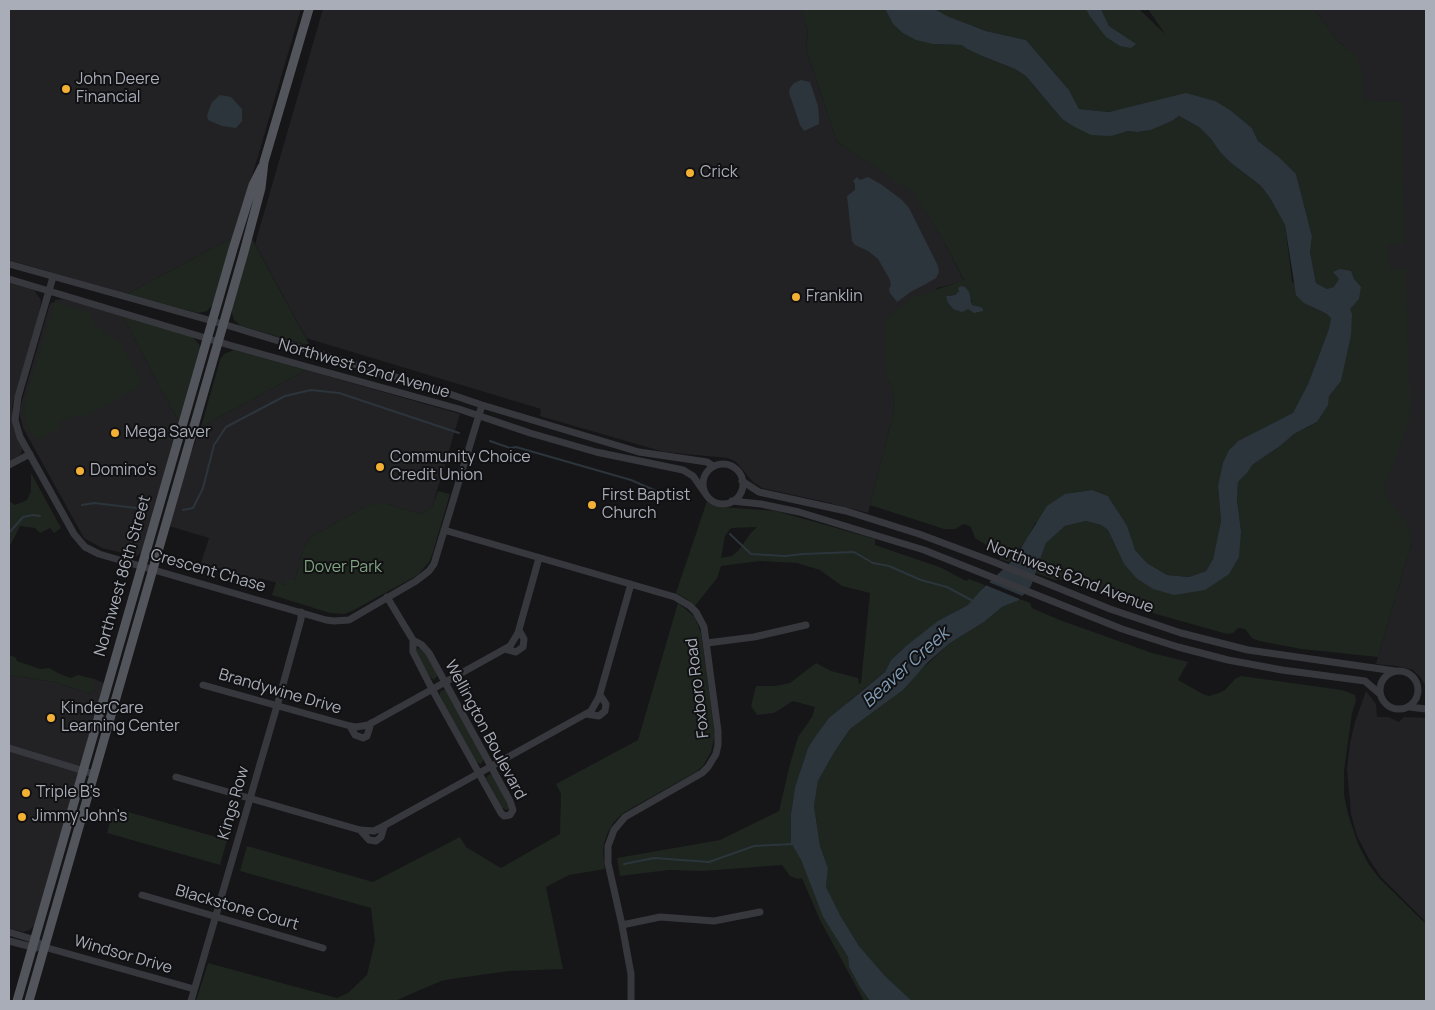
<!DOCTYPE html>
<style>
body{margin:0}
#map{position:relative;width:1435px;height:1010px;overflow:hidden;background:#161618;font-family:Manrope,sans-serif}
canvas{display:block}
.frame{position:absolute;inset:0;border:10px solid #a8adb8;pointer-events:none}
</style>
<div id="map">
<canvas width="1435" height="1010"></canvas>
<div class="frame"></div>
</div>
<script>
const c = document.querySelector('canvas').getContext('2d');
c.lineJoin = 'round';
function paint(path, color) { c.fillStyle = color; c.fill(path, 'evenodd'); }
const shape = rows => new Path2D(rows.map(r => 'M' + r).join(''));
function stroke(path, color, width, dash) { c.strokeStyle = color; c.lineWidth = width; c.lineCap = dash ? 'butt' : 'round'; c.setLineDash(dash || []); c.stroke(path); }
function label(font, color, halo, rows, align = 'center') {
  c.font = font + ' Manrope,sans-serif'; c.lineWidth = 4; c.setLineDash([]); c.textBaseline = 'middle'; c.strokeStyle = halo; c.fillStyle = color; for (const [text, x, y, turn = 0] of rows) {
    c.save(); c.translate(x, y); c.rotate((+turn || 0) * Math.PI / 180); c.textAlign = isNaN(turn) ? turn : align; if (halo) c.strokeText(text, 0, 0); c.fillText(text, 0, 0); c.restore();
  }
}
paint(shape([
 [9,9,301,9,256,163,232,238,127,294,9,260],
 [323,9,801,9,808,33,806,48,837,142,914,192,942,238,964,281,937,288,886,374,894,394,893,415,868,513,830,503,762,488,753,482,736,462,728,458,664,452,540,416,541,409,306,338,255,244],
 [1314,9,1426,9,1426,687,1421,678,1413,670,1397,666,1376,664,1412,541,1317,422,1344,46,1338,42],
 [9,282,34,290,41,300,39,317,12,406,14,429,23,448,20,455,9,461],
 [63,299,122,315,179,422,143,552,136,556,102,548,84,538,23,428,20,416,20,408,49,307,51,303,55,302,55,300],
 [306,370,460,414,432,507,422,514,387,504,366,506,316,534,309,539,303,550,295,580,285,585,259,578,258,580,201,563,209,538,169,526,187,463,201,427],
 [9,675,55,682,90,694,94,689,94,679,104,683,34,926,29,930,23,932,9,928],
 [1366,691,1376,704,1377,717,1388,717,1399,722,1404,717,1426,718,1426,922,1381,877,1369,859,1357,836,1351,814,1347,768,1350,743,1355,722]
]), '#222225');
paint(shape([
 [801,9,885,9,893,24,933,44,963,45,967,49,982,56,1015,69,1026,76,1062,119,1112,136,1128,131,1137,132,1151,130,1172,121,1179,116,1199,127,1211,139,1220,152,1231,163,1261,186,1270,198,1285,225,1292,281,1312,307,1327,314,1331,318,1329,329,1308,384,1293,414,1238,441,1229,450,1218,486,1221,521,1213,559,1206,571,1189,577,1167,575,1147,563,1135,550,1114,505,1108,496,1094,490,1035,523,1027,539,1009,562,999,559,1002,556,999,553,975,538,971,527,964,524,955,529,944,529,870,505,893,415,894,394,886,374,885,321,912,298,964,280,942,238,914,193,837,142,806,48,808,33],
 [959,291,972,300,972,305,981,307,953,309,948,303,949,295,955,295],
 [935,9,1086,9,1089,15,1126,36,1109,26,1101,9,1139,9,1165,34,1148,9,1314,9,1338,42,1354,53,1358,60,1363,74,1364,101,1402,102,1405,244,1388,244,1389,269,1406,269,1410,419,1385,484,1386,497,1408,525,1412,541,1378,657,1301,649,1259,641,1252,638,1245,629,1238,628,1233,633,1227,634,1156,614,1065,579,1055,580,1036,573,1046,543,1065,526,1086,521,1101,525,1108,530,1124,564,1136,578,1205,590,1241,531,1237,500,1238,482,1247,473,1251,465,1280,446,1294,434,1318,422,1328,405,1329,396,1341,381,1351,335,1349,309,1359,299,1361,287,1354,279,1351,271,1340,279,1334,287,1327,289,1316,283,1310,252,1312,236,1296,174,1280,158,1258,141,1252,128,1230,110,1128,108,1109,112,1079,109,1069,90,1026,40,986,31,947,16],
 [232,238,213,304,207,311,198,313,127,294],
 [252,239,310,346,241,326,234,320,231,310],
 [55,302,91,313,91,318,95,325,120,343,143,384,84,418,82,414,75,417,74,415,59,423,61,428,37,440,30,432,26,423,24,414,25,401],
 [122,315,191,336,199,344,200,348,179,422],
 [234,350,306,370,201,427,220,360,224,354],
 [31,473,61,528,54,533,50,528,40,533,35,528,20,526,9,548,9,501,15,505,27,500,31,491],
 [438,491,450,494,433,552,429,562,418,575,352,611,344,614,330,613,272,595,276,582,285,585,287,578,295,580,303,550,309,539,316,534,366,506,377,504,387,504,422,514,432,507],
 [707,501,713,505,722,507,776,511,875,539,875,545,942,568,966,581,969,579,985,585,968,606,957,611,906,646,891,660,885,672,850,700,808,748,795,787,791,814,791,843,801,860,823,917,848,957,849,967,860,987,870,1001,864,1001,820,920,802,878,798,879,790,876,782,865,703,871,669,870,620,876,617,858,720,840,779,811,790,764,798,737,812,717,815,707,793,701,774,713,757,715,751,706,756,686,775,686,790,683,816,663,831,671,858,678,859,684,861,683,870,593,842,586,820,570,797,563,760,561,721,566,717,578,695,606,685,598,676,593],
 [757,527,750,534,739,550,732,556,721,558,725,536,731,528],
 [1020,599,1030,603,1032,608,1057,619,1152,653,1188,662,1178,680,1203,694,1209,696,1219,693,1225,690,1235,679,1241,676,1342,690,1355,695,1356,701,1352,713,1344,771,1344,795,1348,814,1358,844,1369,865,1381,880,1426,924,1426,1001,912,1001,885,976,859,946,840,915,826,887,828,868,820,846,814,806,818,781,835,751,850,729,885,703,950,643,984,622,1002,607],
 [678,603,695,617,701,633,715,735,711,752,703,766,696,772,623,813,614,822,608,832,604,843,603,853,605,869,569,875,546,887,563,969,509,971,451,979,441,981,395,1001,196,1001,208,963,337,998,348,993,367,975,375,941,371,908,240,871,247,846,373,882,460,837,466,847,501,868,560,834,561,794,556,784,638,740],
 [420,647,423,648,438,675,434,680,430,677,416,653,417,649],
 [9,655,15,657,17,661,40,669,49,668,60,674,71,678,78,675,94,679,94,689,90,694,55,682,9,675],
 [443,690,446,690,484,759,481,764,476,762,440,696,440,692],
 [490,774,494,776,510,808,507,810,502,808,486,778],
 [114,808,227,840,220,865,107,833]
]), '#1e261f');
paint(shape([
 [885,9,935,9,947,16,986,31,1026,40,1069,90,1079,109,1109,112,1186,93,1215,101,1230,110,1252,128,1258,141,1280,158,1296,174,1312,236,1310,252,1316,283,1327,289,1334,287,1339,279,1333,272,1340,269,1351,271,1354,279,1361,287,1359,299,1350,309,1352,314,1351,335,1341,381,1329,396,1328,405,1317,422,1294,434,1280,446,1252,465,1247,473,1238,482,1237,500,1241,531,1239,557,1229,574,1205,590,1174,595,1153,589,1136,578,1124,564,1108,530,1101,525,1086,521,1065,526,1046,543,1031,586,1019,600,1002,607,984,622,950,643,928,662,904,689,850,729,835,751,818,781,814,806,820,846,828,868,826,887,840,915,859,946,885,976,912,1001,870,1001,860,987,849,967,848,957,823,917,801,860,791,843,791,814,795,787,808,748,813,740,829,718,885,672,891,660,906,646,938,621,968,605,981,590,1014,559,1047,506,1065,494,1093,490,1108,496,1127,526,1135,550,1147,563,1167,575,1189,577,1206,571,1213,559,1221,521,1218,486,1223,463,1229,450,1238,441,1293,413,1308,384,1329,329,1331,318,1327,314,1304,303,1296,295,1285,225,1270,198,1261,186,1231,163,1220,152,1211,139,1199,127,1179,116,1172,121,1151,130,1137,132,1128,131,1112,136,1091,135,1075,127,1062,119,1026,76,1015,69,982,56,967,49,962,45,933,44,916,40,903,33,893,24],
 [1086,9,1101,9,1109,26,1136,44,1131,48,1120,46,1106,37,1089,15],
 [801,80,810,82,818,106,819,116,819,124,804,131,800,125,789,93,790,88,794,83],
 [220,95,231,97,242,109,242,121,236,128,222,126,208,120,207,115,212,102],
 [857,177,860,180,868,177,882,185,902,200,909,208,938,266,939,272,936,278,926,284,912,291,897,302,890,293,889,289,891,285,890,280,878,259,868,251,855,245,852,241,847,196,855,190,855,184,853,181],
 [961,286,965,287,969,292,972,305,981,307,983,309,983,311,974,313,968,309,962,312,953,309,948,303,946,296,955,295,959,291,958,288]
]), '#2c353c');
paint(shape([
 [986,581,1025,597,1022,600,983,584]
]), '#161618');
stroke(shape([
 [490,441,510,448,516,447,631,480,654,490,663,491,669,496,682,501],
 [82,505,94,503,145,509],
 [183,510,193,508,203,488,214,445,226,427,285,396,311,390,339,393,459,433],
 [9,533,23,517,33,515,40,516],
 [730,534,751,554,785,556,803,554,854,552,873,563,889,566,921,580,947,587,973,601],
 [624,864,654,858,709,862,754,846,793,844]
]), '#2c353c', 2);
stroke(shape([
 [9,264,223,324,438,390,482,405,639,452,707,462,713,466],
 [53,277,18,397,15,420,20,437,74,534,85,547,99,554,326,620,334,621,349,620,416,581,429,571,434,564,482,405],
 [9,279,229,345,459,409,530,433,596,452,683,470,693,476,705,493],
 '703 484a20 20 0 1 1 40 0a20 20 0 1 1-40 0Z',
 [9,465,30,454],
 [742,481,759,492,846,511,919,534,994,562,1110,609,1181,633,1248,650,1395,671],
 [732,501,761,504,799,512,924,550,1122,629,1178,647,1228,660,1282,670,1365,681,1380,694],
 [444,530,675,597,690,606,696,612,704,627,718,731,718,745,716,754,708,767,702,773,625,817,614,830,608,846,608,863,622,925,631,974,631,1001],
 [387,597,413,640,422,645,429,653,510,801,513,810,510,815,504,816,501,813,432,689,413,652,413,640],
 [707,643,754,637,806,625],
 [505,649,516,652,523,647,524,639,519,630],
 '1380 690a19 19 0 1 1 38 0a19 19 0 1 1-38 0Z',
 [203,685,350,726,356,727,368,725,510,646,518,633,539,558],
 [1409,707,1426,709],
 [586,714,599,716,605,711,606,704,600,695],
 [350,726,355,735,363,738,367,736,371,723],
 [9,748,94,774],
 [176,777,360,830,374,831,380,828,591,711,599,697,631,584],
 [360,830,369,840,376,841,381,837,384,827],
 [142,895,323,948],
 [622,925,660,917,714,921,760,912],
 [9,932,35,940,44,947,194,989],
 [9,941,36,948],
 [191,1001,279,699,301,619,301,612]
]), '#37383d', 7);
stroke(shape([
 [17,1001,233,249,253,185,262,167],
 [29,1001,244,252,261,188,264,162,309,9]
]), '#53555c', 9);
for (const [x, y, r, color] of [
 [66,89,5,"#f2b134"],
 [690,173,5,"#f2b134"],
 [796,297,5,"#f2b134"],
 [115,433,5,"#f2b134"],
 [380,467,5,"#f2b134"],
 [80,471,5,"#f2b134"],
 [592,505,5,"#f2b134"],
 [51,718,5,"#f2b134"],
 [26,793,5,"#f2b134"],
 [22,817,5,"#f2b134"]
]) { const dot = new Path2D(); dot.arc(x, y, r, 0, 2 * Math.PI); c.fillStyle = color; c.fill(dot); stroke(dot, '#111113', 2); }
label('16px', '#a8adb8', '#111113', [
 ["John Deere",76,80],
 ["Financial",76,98],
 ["Crick",700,173],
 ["Franklin",806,297],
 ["Mega Saver",125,433],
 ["Community Choice",390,458],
 ["Credit Union",390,476],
 ["Domino's",90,471],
 ["First Baptist",602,496],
 ["Church",602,514],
 ["KinderCare",61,709],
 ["Learning Center",61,727],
 ["Triple B's",36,793],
 ["Jimmy John's",32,817]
], 'left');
label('16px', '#a8adb8', '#111113', [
 ["Northwest 62nd Avenue",364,369,16],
 ["Crescent Chase",208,571,16],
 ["Northwest 86th Street",123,576,-74],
 ["Northwest 62nd Avenue",1070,577,21],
 ["Foxboro Road",698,688,-97],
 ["Brandywine Drive",280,692,16],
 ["Wellington Boulevard",485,730,62],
 ["Kings Row",234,803,-74],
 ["Blackstone Court",237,908,16],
 ["Windsor Drive",123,955,16]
]);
label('16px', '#7fa381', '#111113', [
 ["Dover Park",343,568]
]);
label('italic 18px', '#7f9bb3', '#111113', [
 ["Beaver Creek",906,668,-42]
]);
</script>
